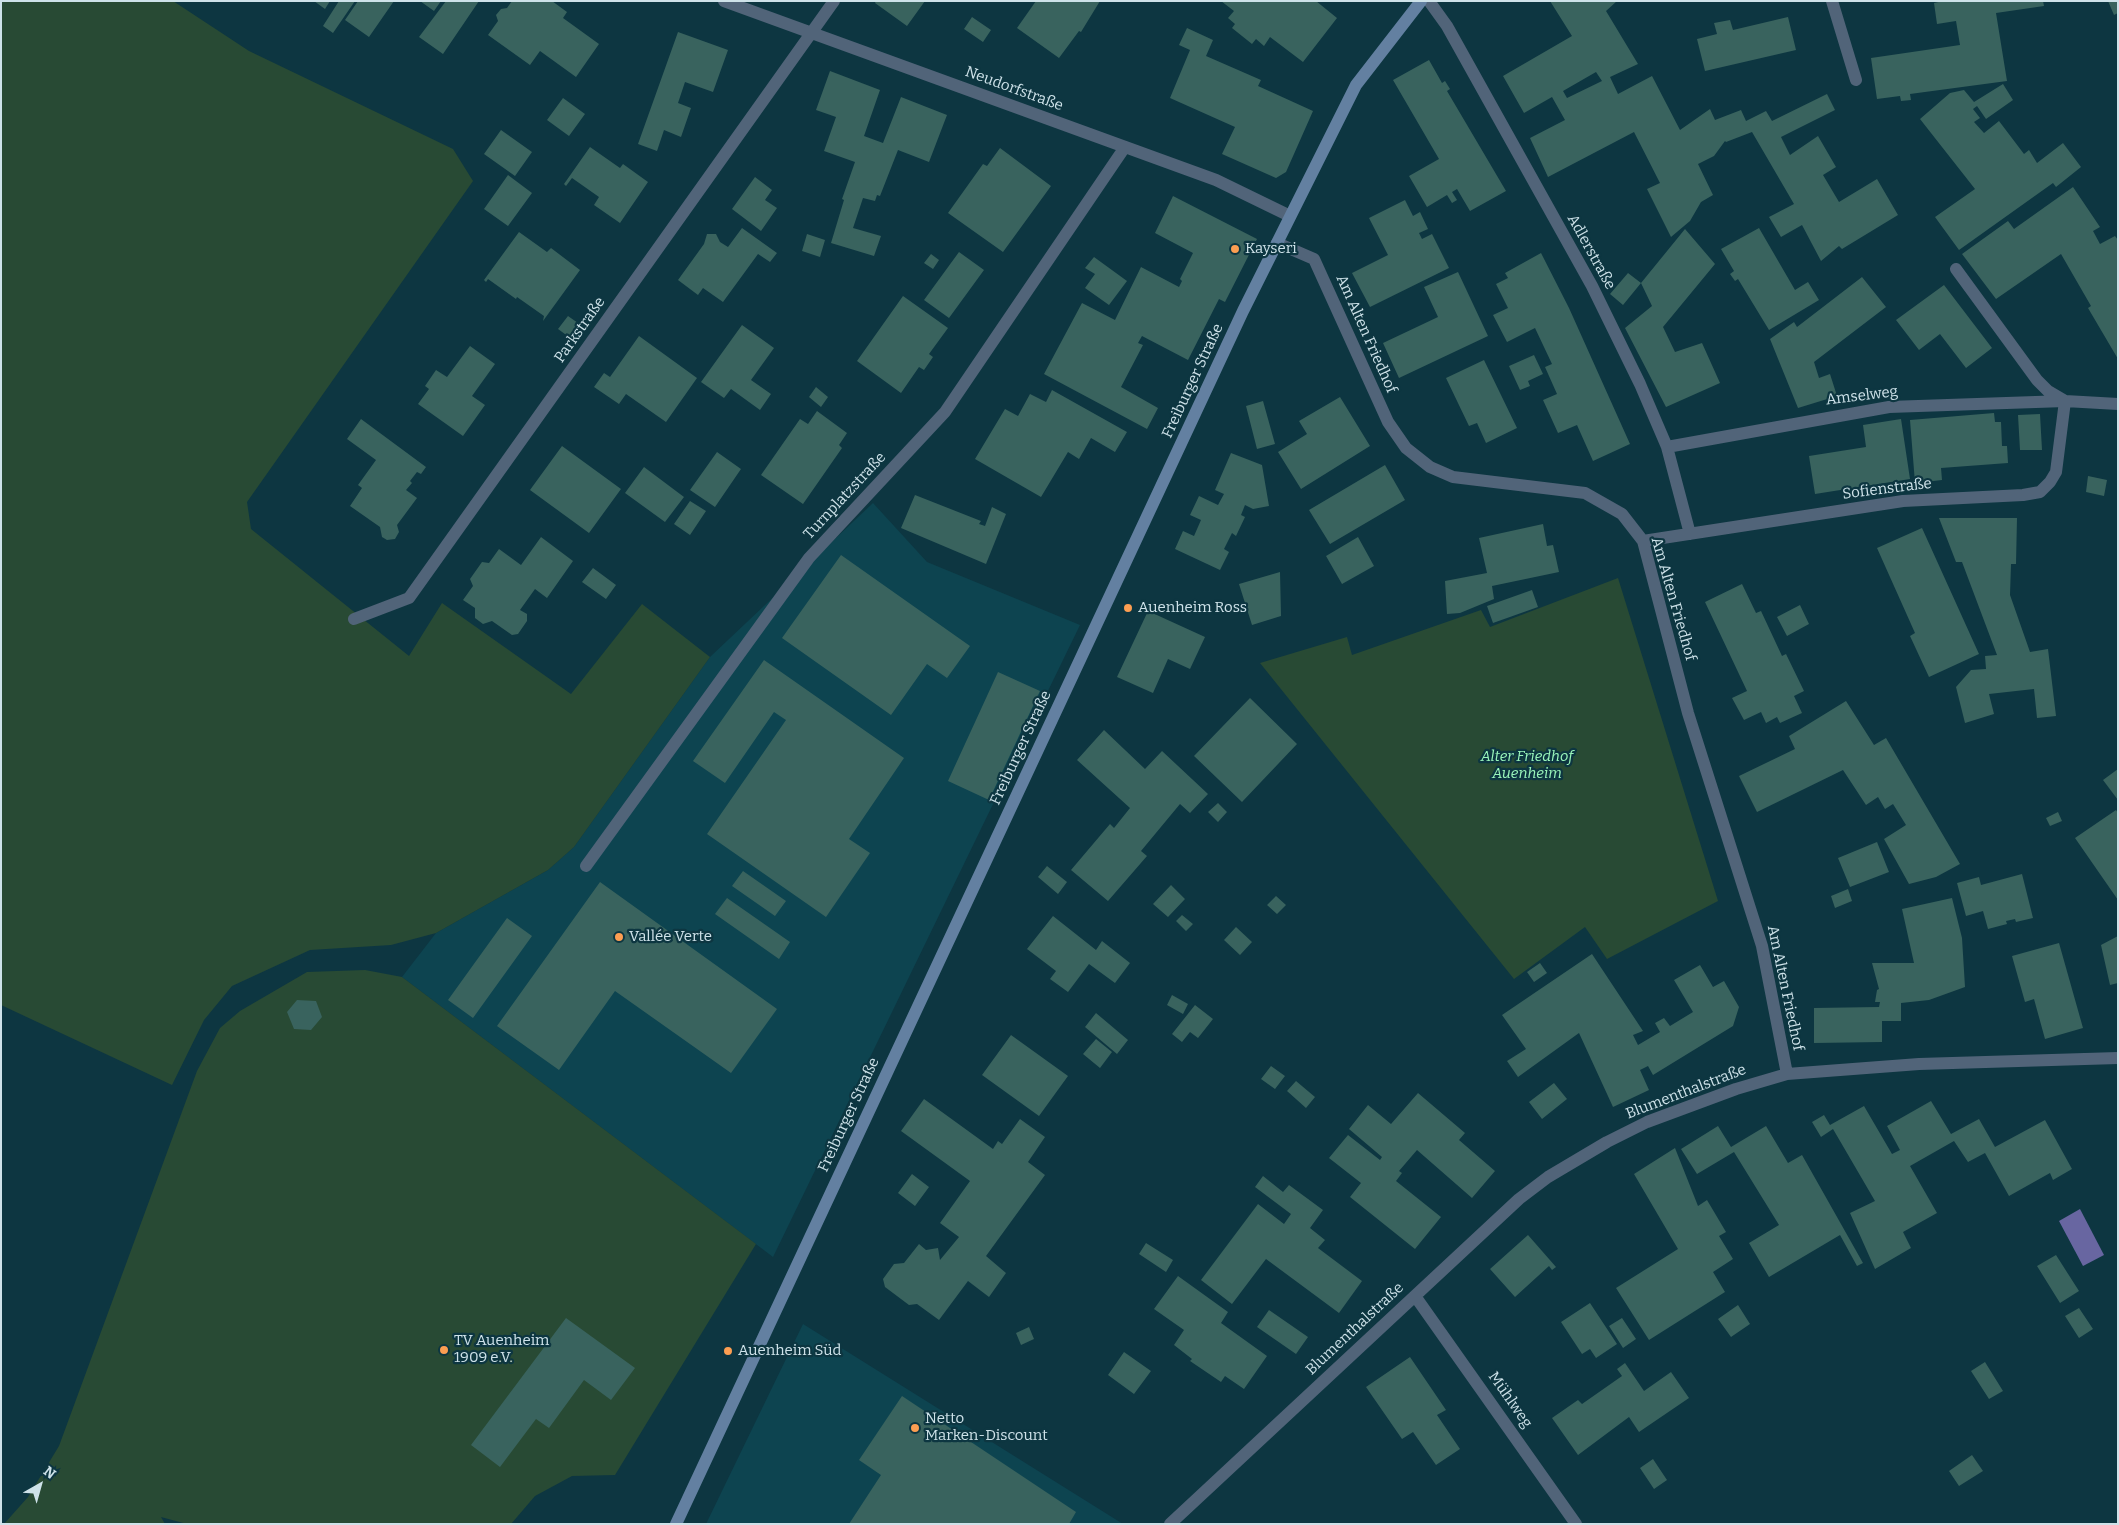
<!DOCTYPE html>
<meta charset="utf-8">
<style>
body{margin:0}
#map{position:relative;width:2119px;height:1525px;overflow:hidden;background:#0d3641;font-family:Bitter,serif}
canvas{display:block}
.frame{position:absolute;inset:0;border:2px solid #cee2e9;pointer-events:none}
.north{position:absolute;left:15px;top:1460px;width:50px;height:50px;-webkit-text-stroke:4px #0d3641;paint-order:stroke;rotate:38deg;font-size:14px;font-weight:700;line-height:20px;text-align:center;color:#cee2e9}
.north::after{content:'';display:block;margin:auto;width:18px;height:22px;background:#cee2e9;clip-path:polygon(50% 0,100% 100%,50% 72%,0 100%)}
</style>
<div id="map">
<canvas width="2119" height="1525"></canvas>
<div class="frame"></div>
<div class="north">N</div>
</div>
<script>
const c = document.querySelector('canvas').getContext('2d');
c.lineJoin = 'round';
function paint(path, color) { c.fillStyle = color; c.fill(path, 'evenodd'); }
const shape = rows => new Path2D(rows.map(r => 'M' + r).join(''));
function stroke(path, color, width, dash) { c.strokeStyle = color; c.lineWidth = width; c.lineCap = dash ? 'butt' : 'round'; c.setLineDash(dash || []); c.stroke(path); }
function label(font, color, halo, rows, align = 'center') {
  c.font = font + ' Bitter,serif'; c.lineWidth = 4.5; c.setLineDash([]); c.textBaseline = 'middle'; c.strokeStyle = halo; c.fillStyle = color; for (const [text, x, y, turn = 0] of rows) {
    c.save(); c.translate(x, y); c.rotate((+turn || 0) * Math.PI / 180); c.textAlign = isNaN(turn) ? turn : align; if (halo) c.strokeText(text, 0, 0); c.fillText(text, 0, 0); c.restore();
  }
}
paint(shape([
 [873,503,927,562,1080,625,773,1257,402,977,436,933,548,870,574,847,710,657],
 [803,1324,1123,1524,706,1524]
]), '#0d4450');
paint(shape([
 [1,1,173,1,249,51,453,149,473,181,247,502,251,529,409,656,442,603,571,694,642,604,710,657,574,847,548,870,436,933,391,945,310,950,232,986,204,1020,172,1085,1,1005],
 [1618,578,1718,901,1607,959,1585,927,1514,979,1260,663,1347,637,1352,655,1481,610,1490,627],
 [365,970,402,977,756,1244,615,1475,572,1476,535,1496,511,1524,187,1524,161,1517,165,1524,4,1524,28,1497,59,1446,197,1071,220,1028,240,1011,307,972]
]), '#284a34');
paint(shape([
 [2080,1209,2104,1255,2083,1266,2059,1221]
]), '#6866a1');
paint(shape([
 [314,1,330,1,325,9],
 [339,1,355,1,333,33,323,26],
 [358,1,394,1,369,37,345,20],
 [420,1,441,1,434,11],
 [446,1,479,1,443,54,419,37],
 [512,1,552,1,567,12,563,18,599,44,576,77,540,51,530,65,488,35,498,21,496,15,501,9,507,8],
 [876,1,925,1,907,26,875,3],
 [1036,1,1100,1,1081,32,1079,31,1059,58,1017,28],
 [1221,1,1316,1,1337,18,1303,62,1270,37,1264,46,1256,39,1252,44,1232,28,1235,24,1228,18,1234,11],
 [1550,1,1617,1,1606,11,1638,64,1610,77,1618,94,1652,76,1680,130,1710,109,1715,120,1741,110,1746,121,1766,111,1772,121,1827,94,1835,110,1781,137,1790,155,1818,136,1836,167,1823,175,1839,202,1877,179,1898,215,1842,249,1839,246,1821,261,1802,225,1781,237,1769,217,1794,204,1752,132,1726,142,1725,141,1714,156,1698,164,1713,195,1701,202,1690,221,1671,237,1647,189,1660,183,1634,132,1548,177,1530,138,1565,120,1552,97,1524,113,1503,76,1572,36],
 [1596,72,1602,81,1567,98,1563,91],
 [1943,1,2043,1,2044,6,1996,13,2007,81,1910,94,1911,100,1901,101,1900,96,1877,99,1871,58,1960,45,1956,21,1937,24,1934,3],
 [2108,1,2118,1,2118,13,2114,15],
 [972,17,991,30,983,42,964,29],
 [1788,17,1796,50,1705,71,1697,39,1717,34,1714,23,1730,20,1733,30],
 [1187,28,1213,40,1206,56,1261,80,1258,86,1313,111,1286,172,1276,178,1222,154,1235,127,1170,98,1190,50,1179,45],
 [678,32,728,50,713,92,685,82,678,103,691,108,681,137,664,130,657,151,638,144],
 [1429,60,1442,83,1445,81,1450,89,1447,91,1506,191,1470,211,1457,189,1452,192,1457,200,1452,203,1447,195,1427,207,1409,176,1439,159,1393,80],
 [830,71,880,90,864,136,883,143,901,97,947,115,929,162,898,150,880,196,877,195,875,201,863,198,853,228,881,236,874,256,831,243,844,200,842,199,855,162,824,151,836,117,816,110],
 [2003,84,2013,100,1986,119,1977,106,1973,109,1980,118,1974,122,1984,133,1999,121,2024,154,2029,150,2037,163,2063,143,2081,167,2056,187,2053,183,1959,250,1935,217,1975,189,1920,119,1950,93,1964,90,1974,102],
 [563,98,585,114,569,136,547,120],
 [501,130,532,152,515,176,484,154],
 [590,147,620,168,623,164,648,182,620,223,594,205,599,197,572,178,566,186,564,184],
 [1000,148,1051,186,1003,252,948,213,983,164,987,166],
 [508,175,532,193,508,226,484,209],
 [755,177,772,190,765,200,777,208,761,231,732,209],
 [2073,187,2100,227,2093,231,2100,244,2115,236,2118,240,2118,359,2088,308,2091,306,2061,254,1996,299,1962,254,2008,221,2014,229],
 [1173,196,1257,239,1225,302,1219,299,1188,360,1142,336,1138,343,1143,345,1121,387,1158,408,1147,429,1044,374,1082,303,1115,320,1141,267,1179,287,1182,281,1180,279,1193,253,1155,233],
 [1405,200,1413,216,1420,212,1428,229,1419,233,1422,239,1432,234,1449,268,1370,307,1352,273,1388,255,1369,218],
 [742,228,777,253,770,262,758,254,723,302,703,288,698,295,678,280,704,244,707,234,716,234,720,242,728,247],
 [1759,228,1795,290,1808,282,1819,300,1769,330,1738,279,1735,281,1730,274,1734,271,1721,249],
 [1685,229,1715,264,1663,327,1675,352,1702,343,1720,383,1666,407,1625,328,1652,306,1641,283],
 [519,232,547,252,551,248,580,270,543,321,544,316,517,297,516,299,488,279,486,282,484,280],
 [807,234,825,240,820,257,802,251],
 [959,252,984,270,949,318,924,300],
 [1541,253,1569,308,1630,444,1593,461,1577,425,1558,433,1543,400,1557,394,1545,367,1552,364,1535,328,1507,342,1493,315,1508,308,1496,284,1508,278,1505,273],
 [931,254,939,260,933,269,924,263],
 [1094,257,1127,281,1109,305,1085,288,1095,274,1085,268],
 [1458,272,1488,336,1399,378,1383,343,1438,317,1424,287],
 [1628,273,1641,283,1623,305,1610,294],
 [1862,277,1886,307,1814,362,1819,378,1830,374,1837,396,1798,408,1770,339,1794,322,1797,327],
 [1944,285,1992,348,1966,368,1940,334,1919,350,1896,320],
 [903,296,948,328,929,354,933,357,924,370,919,367,901,393,857,361],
 [568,316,578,323,569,337,558,329],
 [742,325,774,348,751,380,771,394,760,410,731,389,724,398,701,382],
 [639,336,697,378,666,422,626,394,619,404,594,387,604,373,610,377],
 [470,346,495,364,472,396,485,405,463,436,418,404,429,389,425,386,436,370,447,377],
 [1534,355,1543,374,1528,381,1530,386,1520,390,1509,366],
 [1484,360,1517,428,1486,443,1477,423,1469,426,1446,378],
 [816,387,828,397,821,407,809,397],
 [1052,390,1127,432,1115,452,1091,438,1079,459,1068,452,1041,497,975,459,1005,409,1018,416,1030,394,1046,402],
 [1340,397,1370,446,1301,489,1278,452,1307,434,1299,421],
 [1263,401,1275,444,1257,449,1246,406],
 [817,411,847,433,839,445,842,448,803,504,761,475,800,419,808,424],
 [1994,413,1995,422,2001,422,2002,446,2007,446,2008,463,1941,468,1942,480,1915,483,1910,420],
 [2040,414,2042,450,2020,450,2018,415],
 [361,419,426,467,421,474,417,472,410,481,412,483,406,490,417,498,397,525,399,532,395,539,387,540,382,537,380,527,350,506,362,488,358,485,376,460,347,439],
 [1901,419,1910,479,1815,494,1809,456,1866,447,1863,425],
 [562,446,621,489,589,533,530,490],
 [717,452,741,469,715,507,690,490],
 [1231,453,1262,465,1269,506,1253,509,1245,505,1241,515,1245,517,1236,536,1232,533,1224,549,1229,552,1220,570,1175,549,1183,531,1194,536,1201,520,1190,515,1199,496,1218,505,1224,494,1215,490],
 [1385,465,1405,500,1330,544,1309,510],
 [644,467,684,497,665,522,625,493],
 [2088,476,2107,480,2104,496,2086,492],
 [915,495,981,521,979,524,985,526,992,507,1006,514,986,564,901,528],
 [690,501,706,511,690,535,674,524],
 [1939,518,2017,518,2016,564,2011,564,2010,595,2030,652,2048,649,2056,716,2037,718,2034,689,1989,694,1994,714,1965,723,1956,687,1971,670,1986,669,1985,656,1997,655,1962,562,1956,562],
 [1543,524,1547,546,1553,545,1559,572,1492,586,1494,599,1460,613,1447,614,1445,581,1487,573,1479,538],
 [1922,528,1979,654,1929,677,1910,636,1915,633,1877,548],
 [541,537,573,561,547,598,535,589,520,610,527,614,527,621,518,634,512,635,492,621,483,624,475,618,475,608,463,600,473,586,470,579,482,562,489,563,499,549,521,565],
 [1358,537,1374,566,1342,584,1326,556],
 [841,555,970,646,947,678,927,664,891,715,782,638],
 [593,568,616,585,606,599,582,582],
 [1280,572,1281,616,1252,625,1239,584],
 [1742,584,1756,613,1761,611,1782,656,1786,654,1804,691,1794,696,1802,713,1780,723,1777,717,1766,723,1761,712,1744,720,1732,698,1747,691,1705,602],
 [1532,590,1538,607,1493,623,1487,606],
 [1800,605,1809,624,1787,636,1777,617],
 [1148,611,1205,637,1190,669,1168,659,1153,693,1117,677],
 [764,660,904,758,849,839,870,853,826,917,707,834,786,720,774,712,725,783,693,761],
 [998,672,1040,691,989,800,948,781],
 [1250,698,1297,744,1242,802,1194,756],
 [1846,701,1874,745,1886,738,1960,864,1936,877,1909,884,1884,839,1906,825,1893,804,1885,809,1878,797,1866,805,1843,770,1757,812,1739,776,1795,749,1789,736],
 [1104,730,1145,769,1162,751,1208,794,1190,813,1180,804,1141,851,1147,856,1108,901,1071,870,1110,824,1114,828,1130,808,1077,760],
 [2118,769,2118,800,2103,780],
 [1218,803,1227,812,1218,822,1208,812],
 [2116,810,2118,813,2118,900,2075,838],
 [2058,812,2062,821,2050,826,2046,818],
 [1877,842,1889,872,1850,887,1838,858],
 [1047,866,1067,882,1058,894,1038,877],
 [743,871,786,901,775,916,732,886],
 [2022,874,2033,918,2016,922,2015,919,2006,921,2007,924,1988,929,1983,911,1966,916,1957,883,1979,877,1981,885],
 [600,882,777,1009,731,1073,615,991,559,1070,497,1026],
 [1171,885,1185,899,1168,917,1153,904],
 [1848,889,1852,901,1835,908,1831,896],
 [1276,896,1286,905,1277,914,1267,905],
 [727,898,790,942,779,959,715,914],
 [1952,898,1962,938,1965,987,1929,1000,1901,1003,1901,1021,1882,1021,1882,1042,1814,1043,1814,1008,1879,1007,1880,1002,1875,1002,1877,990,1879,989,1872,963,1914,963,1902,909],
 [1182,915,1193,924,1186,931,1176,921],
 [1053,916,1096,950,1102,941,1130,963,1115,983,1089,964,1068,992,1050,979,1056,971,1027,949],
 [507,918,532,936,473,1018,448,1000],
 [1236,927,1252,942,1240,955,1224,940],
 [2118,936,2118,983,2110,985,2101,945],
 [2059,943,2083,1028,2045,1039,2034,999,2025,1002,2012,956],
 [1592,954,1643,1031,1633,1035,1638,1045,1660,1032,1655,1023,1664,1018,1670,1026,1693,1012,1674,980,1700,965,1713,987,1724,981,1739,1007,1733,1026,1653,1075,1648,1066,1640,1070,1649,1090,1613,1107,1579,1033,1518,1077,1507,1061,1526,1049,1502,1015],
 [1540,963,1547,973,1534,982,1527,972],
 [1172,995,1188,1004,1183,1014,1167,1005],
 [297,1000,316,1001,322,1017,311,1030,294,1029,287,1012],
 [1195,1005,1213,1019,1198,1038,1190,1032,1182,1042,1172,1034],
 [1096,1013,1128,1040,1117,1054,1085,1027],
 [1011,1035,1068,1076,1039,1116,982,1075],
 [1096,1039,1112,1052,1100,1068,1083,1054],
 [1271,1066,1285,1076,1275,1089,1261,1079],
 [1296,1081,1315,1097,1306,1108,1287,1091],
 [1554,1083,1567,1099,1542,1119,1529,1102],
 [1418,1093,1465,1133,1459,1140,1495,1171,1472,1198,1417,1150,1399,1171,1402,1173,1396,1181,1441,1217,1415,1249,1350,1197,1361,1183,1329,1158,1348,1135,1380,1160,1382,1157,1349,1129,1368,1105,1391,1124],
 [924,1099,993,1149,998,1141,1002,1144,1020,1119,1045,1137,1028,1162,1045,1175,986,1256,1006,1273,989,1297,968,1281,939,1320,917,1304,909,1305,885,1287,883,1279,894,1264,904,1263,919,1244,926,1250,938,1248,940,1260,959,1237,940,1223,970,1181,901,1131],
 [1931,1101,1951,1134,1979,1119,1995,1147,2045,1120,2072,1169,2053,1180,2050,1173,2009,1196,1985,1153,1968,1162,1954,1141,1910,1166,1937,1213,1903,1232,1911,1248,1875,1269,1850,1213,1875,1201,1833,1129,1821,1137,1812,1122,1824,1115,1830,1125,1864,1106,1892,1154,1900,1150,1887,1126],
 [1718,1126,1731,1147,1766,1126,1788,1163,1802,1155,1863,1263,1857,1266,1840,1235,1769,1277,1749,1243,1779,1225,1734,1152,1697,1174,1681,1149],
 [1675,1148,1698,1206,1707,1200,1726,1232,1719,1236,1733,1259,1713,1272,1725,1292,1649,1340,1616,1288,1678,1249,1634,1174],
 [912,1174,929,1187,915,1206,898,1193],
 [1263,1176,1283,1192,1289,1185,1323,1210,1310,1228,1325,1240,1318,1248,1362,1281,1339,1313,1266,1259,1232,1304,1201,1280,1258,1204,1284,1224,1291,1214,1255,1187],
 [1528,1235,1556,1267,1552,1270,1549,1266,1515,1297,1490,1269],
 [1146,1243,1173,1260,1166,1272,1139,1254],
 [2056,1255,2079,1291,2060,1303,2037,1266],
 [1178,1276,1228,1312,1221,1323,1267,1356,1244,1389,1225,1376,1221,1382,1190,1361,1192,1359,1174,1345,1184,1330,1154,1309],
 [1590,1303,1617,1344,1596,1358,1590,1349,1582,1354,1561,1322],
 [1738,1305,1750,1324,1731,1337,1718,1319],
 [2079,1308,2093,1329,2079,1338,2065,1316],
 [1269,1310,1308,1337,1296,1354,1257,1327],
 [566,1318,635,1368,611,1400,584,1380,549,1428,536,1419,500,1467,471,1445],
 [1622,1318,1636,1339,1623,1348,1609,1326],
 [1029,1327,1034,1339,1021,1345,1016,1333],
 [1124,1352,1151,1371,1134,1394,1108,1375],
 [1410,1357,1446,1410,1437,1415,1460,1449,1436,1465,1413,1432,1402,1439,1366,1387],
 [1985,1362,2003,1391,1989,1399,1971,1371],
 [1625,1363,1644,1391,1671,1372,1689,1398,1639,1432,1629,1417,1578,1455,1552,1418,1578,1400,1582,1404,1622,1376,1617,1369],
 [902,1396,1076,1512,1069,1524,849,1524,881,1475,859,1460],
 [1972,1455,1983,1471,1959,1486,1949,1471],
 [1653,1459,1667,1480,1654,1489,1640,1468]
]), '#39635e');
stroke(shape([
 [724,1,1216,180,1290,216],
 [1429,1,1447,26,1592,286,1640,384,1667,447,1690,534],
 [1832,1,1856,80],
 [1277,243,1314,259,1388,422,1406,448,1430,467,1453,477,1585,493,1622,514,1643,541,1688,713,1762,946,1787,1074],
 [1956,269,2037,380,2048,391,2065,401],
 [1667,447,1889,407,2065,401],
 [1643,541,1903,501,2023,495,2040,492,2050,482,2056,472,2065,401,2118,404],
 [354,619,409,598,834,1],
 [586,866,809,558,945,412,1125,147],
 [1415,1296,1576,1524],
 [1170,1524,1519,1199,1548,1177,1607,1142,1647,1122,1736,1089,1787,1074,1919,1064,2118,1058]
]), '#516479', 12);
stroke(shape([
 [676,1524,1243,311,1356,85,1421,1]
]), '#6380a1', 12);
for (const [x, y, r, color] of [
 [1235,249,5,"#fc9e52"],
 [1128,608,5,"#fc9e52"],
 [619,937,5,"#fc9e52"],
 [444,1350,5,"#fc9e52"],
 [728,1351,5,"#fc9e52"],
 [915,1428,5,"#fc9e52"]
]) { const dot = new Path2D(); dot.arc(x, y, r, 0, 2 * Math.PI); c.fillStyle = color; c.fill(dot); stroke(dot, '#0d3641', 2); }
label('15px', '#cee2e9', '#0d3641', [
 ["Neudorfstraße",1014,89,20],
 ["Adlerstraße",1591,252,61],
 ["Parkstraße",580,330,-55],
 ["Am Alten Friedhof",1366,334,66],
 ["Freiburger Straße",1193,381,-65],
 ["Amselweg",1862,396,-7],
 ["Sofienstraße",1887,489,-7],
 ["Turnplatzstraße",845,496,-47],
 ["Am Alten Friedhof",1673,599,74],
 ["Freiburger Straße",1021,748,-65],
 ["Am Alten Friedhof",1785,988,78],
 ["Blumenthalstraße",1686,1092,-21],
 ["Freiburger Straße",849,1115,-65],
 ["Blumenthalstraße",1355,1329,-43],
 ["Mühlweg",1510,1400,55]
]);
label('15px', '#cee2e9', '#0d3641', [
 ["Kayseri",1245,249],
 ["Auenheim Ross",1138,608],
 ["Vallée Verte",629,937],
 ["TV Auenheim",454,1341],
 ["1909 e.V.",454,1358],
 ["Auenheim Süd",738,1351],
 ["Netto",925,1419],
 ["Marken-Discount",925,1436]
], 'left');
label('italic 15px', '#9af5ba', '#0d3641', [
 ["Alter Friedhof",1527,757],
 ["Auenheim",1527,774]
]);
</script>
